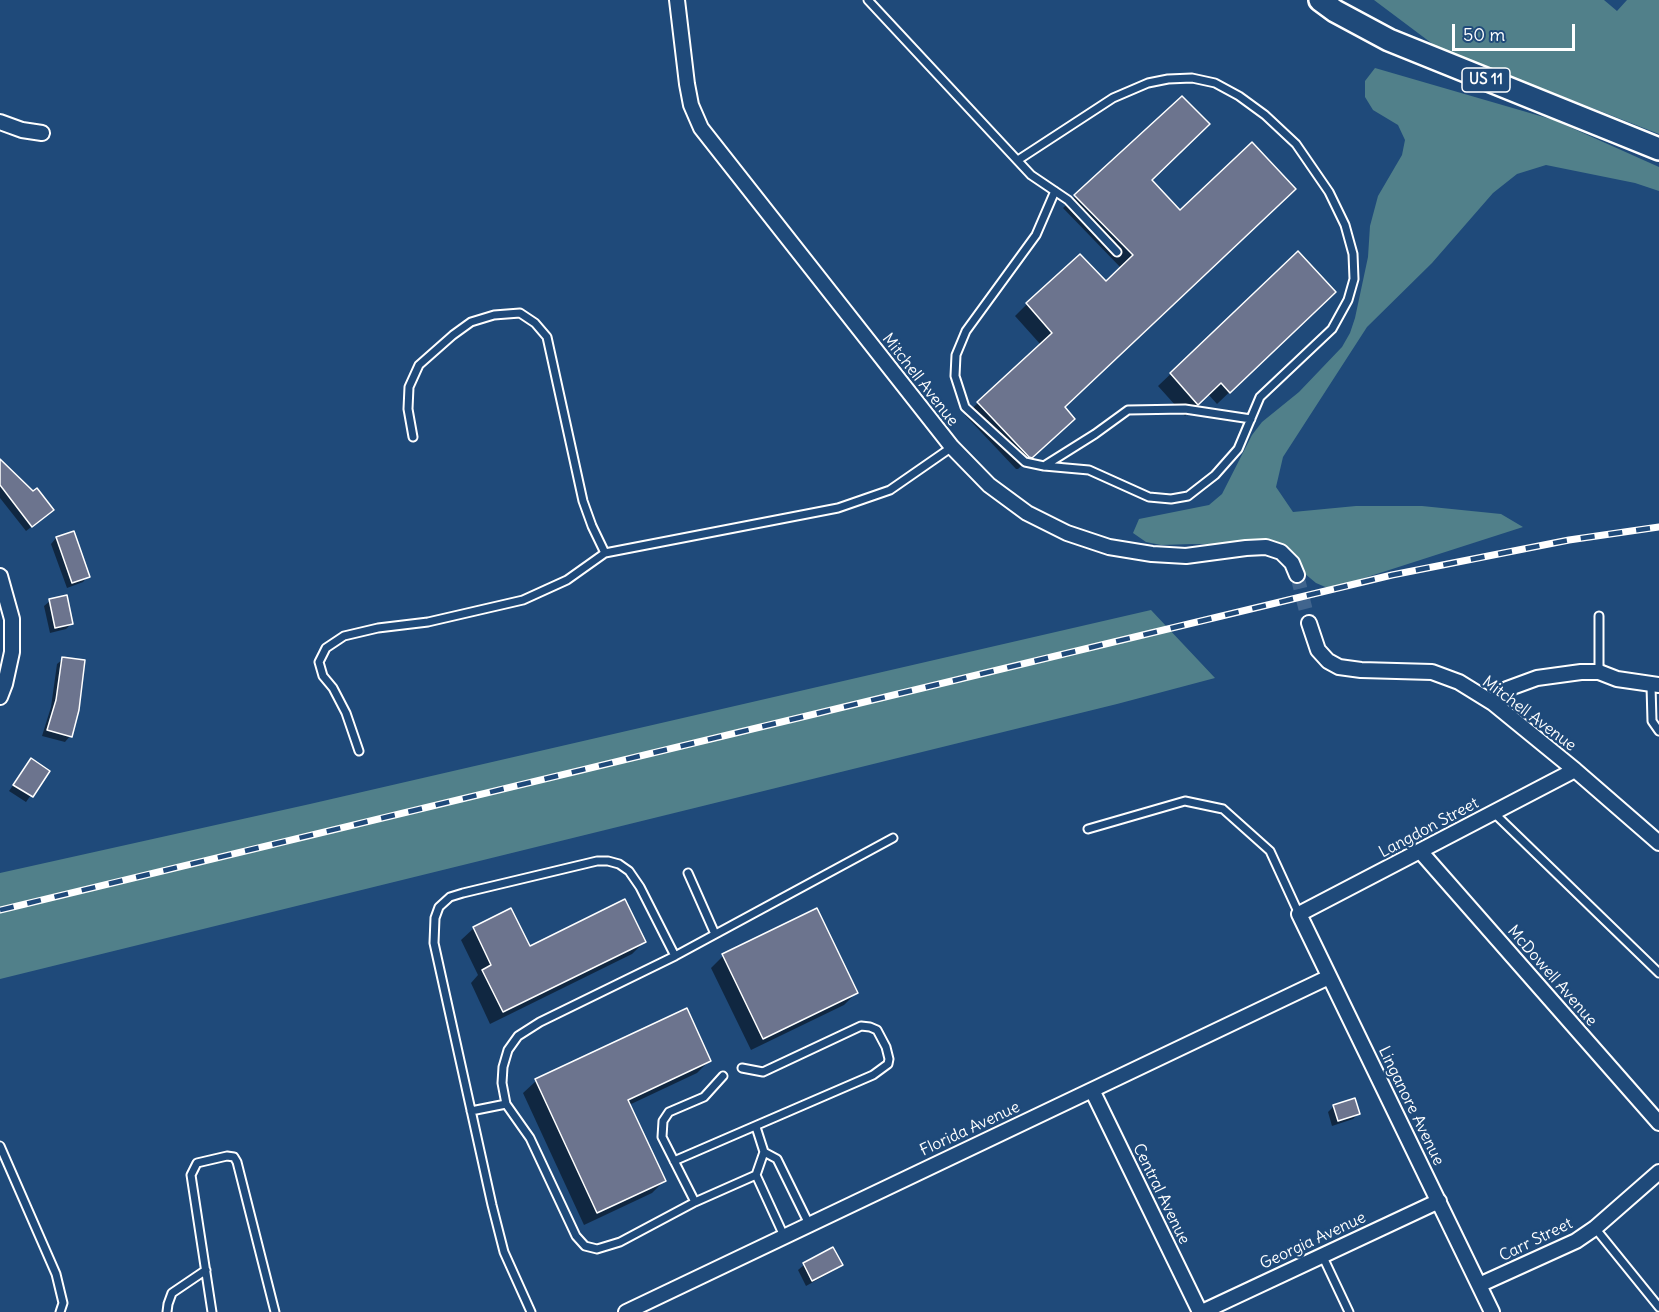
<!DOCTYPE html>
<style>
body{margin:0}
#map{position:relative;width:1659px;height:1312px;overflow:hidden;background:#1f4a7a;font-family:Delius,sans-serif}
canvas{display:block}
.scale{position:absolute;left:1452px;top:24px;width:123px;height:27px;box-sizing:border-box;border:3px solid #fff;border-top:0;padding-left:8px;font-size:18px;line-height:21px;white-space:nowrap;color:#fff;-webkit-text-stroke:4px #1f4a7a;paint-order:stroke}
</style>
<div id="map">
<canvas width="1659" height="1312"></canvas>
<div class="scale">50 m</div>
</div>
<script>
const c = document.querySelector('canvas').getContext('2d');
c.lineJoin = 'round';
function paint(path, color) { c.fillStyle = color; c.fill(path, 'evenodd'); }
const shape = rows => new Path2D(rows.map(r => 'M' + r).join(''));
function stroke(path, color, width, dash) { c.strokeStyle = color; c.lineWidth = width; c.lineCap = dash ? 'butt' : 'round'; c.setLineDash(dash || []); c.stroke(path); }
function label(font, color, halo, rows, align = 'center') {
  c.font = font + ' Delius,sans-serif'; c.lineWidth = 5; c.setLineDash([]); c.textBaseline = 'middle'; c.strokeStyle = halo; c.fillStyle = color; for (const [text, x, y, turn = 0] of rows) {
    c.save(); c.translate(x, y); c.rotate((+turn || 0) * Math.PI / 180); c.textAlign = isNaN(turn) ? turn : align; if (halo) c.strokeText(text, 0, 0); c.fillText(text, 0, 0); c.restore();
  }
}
paint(shape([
 [1374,0,1604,0,1617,11,1627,0,1659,0,1659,134,1438,48],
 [1375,68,1554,120,1659,167,1659,191,1635,183,1546,165,1517,174,1493,193,1432,263,1367,327,1283,457,1276,487,1293,512,1356,506,1422,506,1501,514,1523,527,1330,589,1316,583,1304,573,1295,561,1270,545,1192,544,1161,545,1146,542,1133,533,1139,519,1209,505,1222,494,1252,435,1262,422,1299,392,1342,347,1350,333,1355,318,1368,257,1370,226,1378,196,1402,155,1405,140,1398,125,1373,110,1365,97,1365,81],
 [1151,610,1215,678,1117,704,0,979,0,873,310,804]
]), '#51808a');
paint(shape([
 [1150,181,1180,212,1063,407,1061,431,1018,469,1016,469,965,415,1041,345,1015,316,1027,304,1106,284,1122,269,1063,208,1076,196],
 [1298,253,1322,304,1217,404,1208,394,1185,416,1158,386],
 [0,462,47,515,26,531,0,498],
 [73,532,88,576,83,582,67,588,51,544,56,538],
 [50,601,72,623,66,629,50,633,44,606],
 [63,659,70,736,65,742,42,736,51,707,57,664],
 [31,760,48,771,26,802,9,791],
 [474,928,529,948,644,942,632,954,490,1024,471,983,478,975,461,940],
 [723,956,856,993,844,1005,751,1050,711,968],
 [686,1010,710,1060,697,1073,629,1105,664,1181,652,1193,584,1225,523,1093,536,1081],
 [1334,1106,1359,1113,1353,1119,1332,1126,1328,1112],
 [833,1249,841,1265,835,1270,806,1286,798,1270,804,1265]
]), '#0007');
const building = shape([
 [1182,96,1210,124,1152,180,1180,210,1252,142,1296,189,1065,407,1075,419,1032,458,1029,457,977,402,1052,333,1026,303,1080,254,1106,281,1133,255,1074,195,1182,96],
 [1298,251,1336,292,1230,393,1221,383,1198,405,1170,373,1298,251],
 [0,459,33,491,37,488,54,510,32,527,0,485,0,459],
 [74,531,90,577,72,583,56,537,74,531],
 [67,595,73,624,55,628,49,599,67,595],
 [62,657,85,660,79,710,72,737,47,730,56,700,62,657],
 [31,758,50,771,33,797,13,785,31,758],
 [625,899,646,942,503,1012,482,970,491,965,473,927,511,908,530,946,625,899],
 [817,908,858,993,763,1039,722,954,817,908],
 [687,1008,711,1061,628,1100,666,1181,597,1213,535,1079,687,1008],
 [1355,1098,1360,1114,1338,1121,1333,1105,1355,1098],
 [833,1247,843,1265,812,1281,803,1263,833,1247]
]);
paint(building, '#6c748e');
stroke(building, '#fff', 1.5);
stroke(shape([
 [1297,575,1309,623]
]), '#41658e', 14, [14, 7]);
const service = shape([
 [868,0,1031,175,1068,200,1117,252],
 [1018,160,1113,98,1148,83,1168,79,1192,78,1215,83,1239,96,1265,115,1296,144,1329,192,1345,225,1353,254,1354,279,1348,300,1332,329,1260,397,1238,449,1215,475,1188,496,1171,499,1149,497,1089,470,1044,466,1025,462,965,407,955,376,956,355,966,331,1036,235,1055,191],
 [413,437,408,409,409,387,419,365,453,335,471,322,494,315,520,313,535,323,547,337,583,501,592,526,605,553,838,508,890,490,952,447],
 [1044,466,1095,434,1128,410,1185,409,1251,419],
 [1599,616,1599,672],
 [1651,686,1652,721,1659,731],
 [359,751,346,713,333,688,323,676,319,662,326,648,344,636,378,628,428,622,523,600,567,580,605,553],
 [1494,813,1659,973],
 [1088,829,1185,801,1223,809,1270,851,1299,914],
 [688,873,715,934],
 [723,1076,704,1097,669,1112,663,1121,662,1137,695,1202,756,1175],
 [471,1111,506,1104],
 [756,1127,764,1152,756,1175,784,1236],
 [0,1146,56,1274,63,1303,60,1312],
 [764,1152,777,1159,809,1224],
 [674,1161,873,1075,888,1064,889,1059,886,1047,877,1030,870,1027,861,1026,763,1072,742,1068],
 [695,1202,620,1242,597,1249,585,1246,576,1236,530,1138,506,1104,502,1083,503,1067,508,1050,518,1036,540,1022,675,956,893,838],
 [1595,1228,1659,1307],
 [1322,1255,1349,1312],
 [167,1312,168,1304,172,1293,206,1270],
 [212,1312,191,1175,197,1163,227,1156,234,1157,237,1162,275,1312],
 [531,1312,504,1252,492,1205,434,943,435,918,439,907,450,897,463,893,597,861,608,861,619,864,629,871,640,887,675,956]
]);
const minor = shape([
 [677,0,687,84,691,105,701,128,952,447,989,485,1027,513,1067,533,1109,547,1152,554,1186,556,1246,548,1266,547,1281,552,1292,563,1297,575],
 [0,122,22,130,42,133],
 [0,576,12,619,12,652,5,684,0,697],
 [1309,623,1318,650,1328,661,1339,667,1361,670,1432,672,1459,682,1493,703,1575,770,1659,843],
 [1493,703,1507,689,1537,678,1581,672,1599,672,1617,679,1659,685],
 [1420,851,1659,1123],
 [1092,1090,1200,1312],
 [1479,1285,1576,1241,1595,1228,1659,1172],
 [626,1312,1329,977],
 [1202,1312,1439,1201],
 [1492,1312,1299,914,1575,770]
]);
const primary = shape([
 [1320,0,1335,11,1389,40,1659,149]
]);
stroke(service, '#fff', 11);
stroke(minor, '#fff', 18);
stroke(primary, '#fff', 26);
stroke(service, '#1f4a7a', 7);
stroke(minor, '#1f4a7a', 14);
stroke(primary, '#1f4a7a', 21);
const rail = shape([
 [0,910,1392,575,1569,540,1659,527]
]);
stroke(rail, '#fff', 7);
stroke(rail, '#1f4a7a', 4.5, [14]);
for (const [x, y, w] of [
 [1486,80,48]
]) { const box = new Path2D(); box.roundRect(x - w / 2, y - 12, w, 24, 4.5); c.fillStyle = '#1f4a7a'; c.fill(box); stroke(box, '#fff', 1.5); }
label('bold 15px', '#fff', null, [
 ["US 11",1486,80]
]);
label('16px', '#fff', '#1f4a7a', [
 ["Mitchell Avenue",920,380,52],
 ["Mitchell Avenue",1529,714,37],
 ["Langdon Street",1429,828,-28],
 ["McDowell Avenue",1552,976,49],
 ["Linganore Avenue",1411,1106,64],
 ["Florida Avenue",970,1129,-25],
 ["Central Avenue",1161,1194,64],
 ["Carr Street",1536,1240,-26],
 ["Georgia Avenue",1313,1241,-25]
]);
</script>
